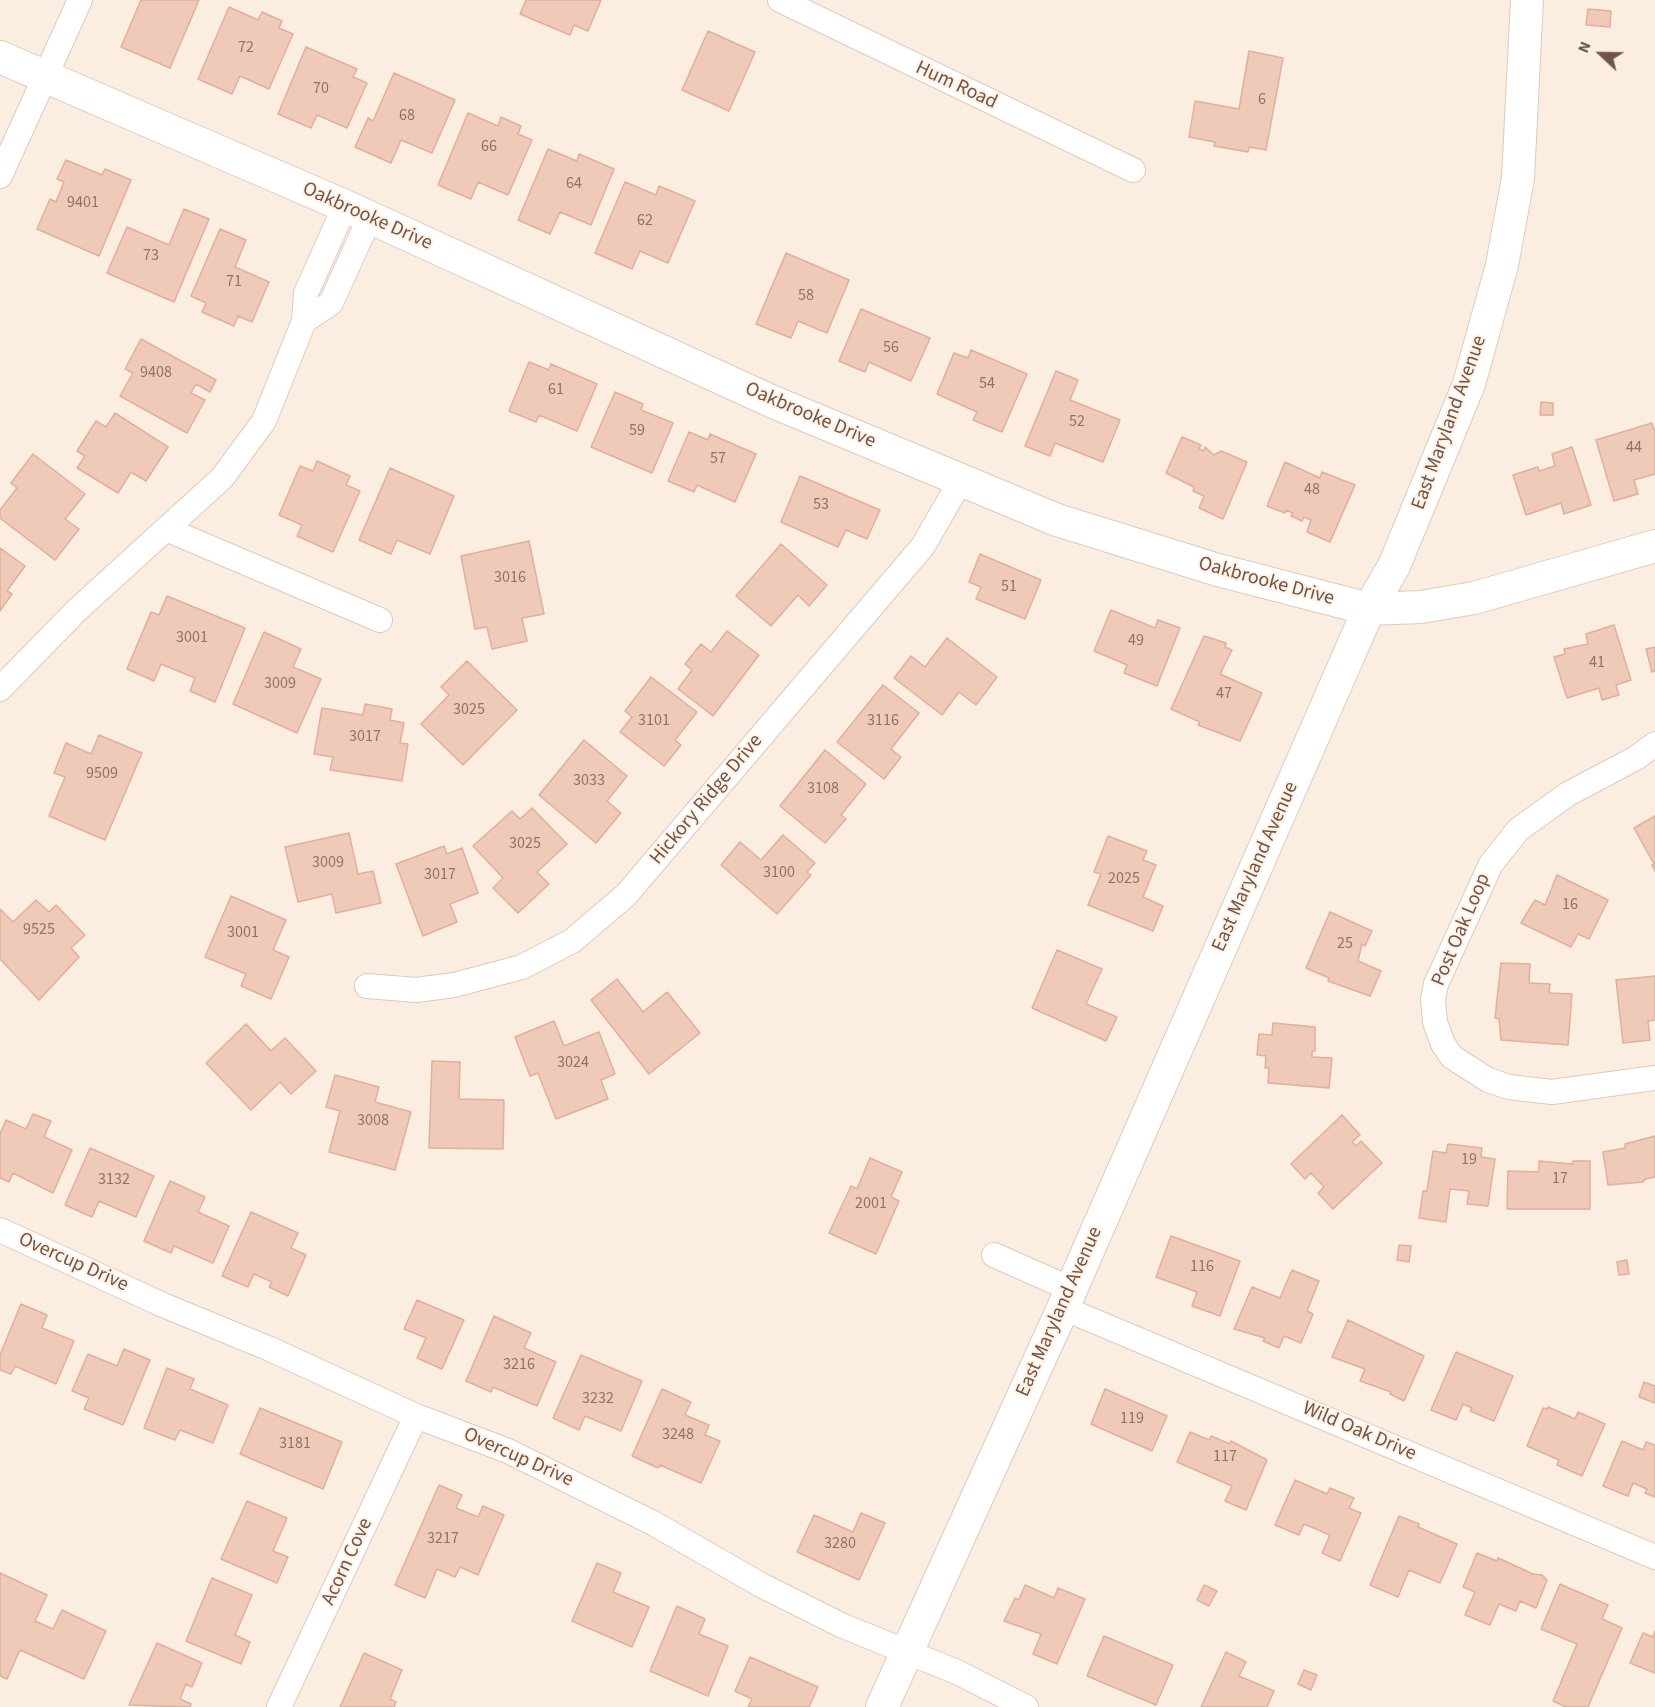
<!DOCTYPE html>
<html>
<head>
<meta charset="utf-8">
<style>
  body { margin:0 }
  #map { position:relative; width:1655px; height:1707px; overflow:hidden; background:#fbeee0; font-family:"Source Sans 3",sans-serif }
  canvas { display:block }
  .north { position:absolute; left:1571px; top:24px; width:60px; height:60px; -webkit-text-stroke:4px #fef3e6; paint-order:stroke; rotate:292deg; font-size:16px; font-weight:700; line-height:24px; text-align:center; color:#705449 }
  .north::after { content:''; display:block; margin:auto; width:21px; height:27px; background:#705449; clip-path:polygon(50% 0,100% 100%,50% 72%,0 100%) }
</style>
</head>
<body>
<div id="map">
<canvas width="1655" height="1707"></canvas>
<div class="north">N</div>
</div>
<script>
const ctx = document.querySelector('canvas').getContext('2d');
ctx.lineJoin = 'round';
function fill(path, color) { ctx.fillStyle = color; ctx.fill(path, 'evenodd'); }
const shape = rows => new Path2D(rows.map(r => 'M' + r).join(''));
function trace(path, color, width, dash) { ctx.strokeStyle = color; ctx.lineWidth = width; ctx.lineCap = dash ? 'butt' : 'round'; ctx.setLineDash(dash || []); ctx.stroke(path); }
function write(font, color, halo, rows, align = 'center') {
  ctx.font = font + ' "Source Sans 3",sans-serif'; ctx.lineWidth = 4.5; ctx.setLineDash([]); ctx.textBaseline = 'middle'; ctx.strokeStyle = halo; ctx.fillStyle = color; for (const [text, x, y, turn = 0] of rows) {
    ctx.save(); ctx.translate(x, y); ctx.rotate((+turn || 0) * Math.PI / 180); ctx.textAlign = isNaN(turn) ? turn : align; if (halo) ctx.strokeText(text, 0, 0); ctx.fillText(text, 0, 0); ctx.restore();
  }
}
const building = shape([
  [141,0,199,0,170,68,121,47,141,0],
  [526,0,601,0,588,31,574,25,570,35,520,14,526,0],
  [229,7,258,20,262,12,282,21,279,28,293,34,269,89,240,76,232,94,198,79,229,7],
  [1588,9,1611,11,1610,27,1586,25,1588,9],
  [708,31,755,52,729,111,682,90,708,31],
  [306,47,357,69,353,77,367,83,347,128,317,115,311,128,278,114,306,47],
  [1249,51,1283,58,1266,150,1249,147,1248,152,1214,146,1215,142,1189,137,1195,101,1239,109,1249,51],
  [394,73,455,100,432,153,401,140,391,163,355,147,368,118,373,121,394,73],
  [468,113,498,126,501,117,521,126,518,134,532,140,508,195,478,182,471,199,438,185,468,113],
  [548,149,577,161,579,154,614,169,591,225,560,212,550,234,518,220,548,149],
  [66,160,102,175,105,169,131,180,99,256,37,229,50,199,56,202,64,182,57,179,66,160],
  [625,182,656,195,659,186,695,201,668,263,640,251,632,269,595,253,625,182],
  [184,209,209,219,174,302,107,273,127,227,169,245,184,209],
  [220,229,246,240,235,267,269,282,252,322,238,316,234,326,202,312,206,303,191,296,220,229],
  [786,253,849,280,827,333,798,321,791,338,756,324,786,253],
  [861,309,930,338,911,381,869,362,865,372,839,361,861,309],
  [141,339,216,380,210,392,196,384,191,393,205,400,187,433,120,396,133,373,125,369,141,339],
  [971,350,1027,374,1002,432,973,420,977,412,937,394,954,353,968,358,971,350],
  [529,362,549,370,551,364,597,384,577,431,539,415,536,422,509,411,529,362],
  [1056,371,1078,380,1070,400,1120,420,1103,462,1055,443,1050,456,1025,446,1056,371],
  [615,392,643,404,641,410,673,423,652,473,591,447,615,392],
  [1541,402,1553,403,1553,415,1540,415,1541,402],
  [115,413,168,447,146,481,131,472,118,493,77,468,85,456,77,451,96,421,106,427,115,413],
  [1652,423,1655,432,1655,474,1634,480,1638,494,1614,501,1596,440,1652,423],
  [689,432,708,440,710,434,756,454,735,502,697,485,694,492,668,481,689,432],
  [1182,437,1201,445,1199,449,1204,451,1205,447,1214,455,1221,451,1247,462,1223,519,1199,508,1204,496,1193,491,1194,487,1166,473,1182,437],
  [1572,447,1591,505,1564,514,1561,503,1526,515,1513,475,1538,467,1539,471,1555,466,1552,454,1572,447],
  [33,454,85,494,65,519,79,529,55,560,0,518,0,510,17,488,11,483,33,454],
  [317,461,350,476,346,485,360,491,333,552,297,536,302,525,279,515,300,466,313,471,317,461],
  [1285,462,1320,478,1322,472,1355,485,1330,542,1307,532,1311,520,1304,517,1302,521,1291,516,1293,513,1286,510,1285,513,1267,506,1285,462],
  [390,468,454,496,430,554,397,540,391,554,359,540,390,468],
  [800,476,880,510,867,539,846,530,838,547,781,522,800,476],
  [529,541,544,614,522,618,527,641,492,649,487,627,475,629,461,556,529,541],
  [781,544,827,585,809,606,798,595,771,626,736,596,781,544],
  [0,548,25,566,7,591,12,594,0,611,0,548],
  [980,554,1041,580,1025,619,976,599,981,587,969,582,980,554],
  [167,596,245,628,215,702,190,691,195,678,161,664,154,681,127,669,151,612,159,615,167,596],
  [1111,610,1155,628,1158,620,1180,628,1157,686,1124,673,1127,665,1094,651,1111,610],
  [1614,625,1631,680,1616,685,1619,695,1602,700,1599,688,1567,698,1554,657,1565,654,1564,649,1588,644,1586,634,1614,625],
  [727,631,759,655,713,716,678,689,692,670,685,664,701,644,711,652,727,631],
  [264,632,301,649,293,667,321,679,297,733,233,704,264,632],
  [1204,636,1226,643,1225,647,1232,650,1220,674,1262,693,1240,741,1198,725,1200,722,1171,709,1204,636],
  [947,638,997,677,976,705,959,692,942,715,894,678,911,656,925,667,947,638],
  [1655,647,1655,671,1652,672,1646,649,1655,647],
  [467,661,517,710,463,765,421,724,449,695,441,687,467,661],
  [651,677,697,712,675,740,681,745,664,766,620,732,632,717,625,711,651,677],
  [883,685,919,713,891,749,901,757,884,779,837,742,883,685],
  [365,704,392,709,390,720,404,723,400,743,408,744,402,781,330,770,333,757,314,754,322,708,363,715,365,704],
  [99,735,142,753,105,840,49,816,65,777,54,773,66,743,91,754,99,735],
  [584,740,627,776,607,801,621,813,596,843,539,795,584,740],
  [825,750,866,784,841,815,846,819,825,843,780,806,825,750],
  [532,808,567,844,537,872,549,884,518,913,493,888,503,878,473,846,512,811,520,819,532,808],
  [1655,816,1655,871,1652,865,1654,864,1634,828,1655,816],
  [349,833,358,874,373,871,381,903,336,913,332,894,298,902,285,847,349,833],
  [783,835,815,863,807,872,811,875,777,914,721,865,740,842,761,860,783,835],
  [1108,836,1147,851,1143,860,1156,865,1143,897,1163,906,1153,931,1088,905,1101,874,1094,872,1108,836],
  [444,846,447,854,462,848,478,893,450,904,457,922,423,936,396,864,444,846],
  [1557,875,1608,900,1589,939,1578,934,1571,947,1521,923,1535,900,1545,905,1557,875],
  [231,896,286,920,273,950,289,957,271,999,241,986,246,974,205,957,231,896],
  [36,900,49,912,56,905,85,935,71,948,79,957,39,1000,0,959,0,909,13,922,36,900],
  [1330,912,1372,931,1365,946,1362,944,1358,961,1381,971,1370,996,1328,981,1329,978,1306,968,1330,912],
  [1057,950,1102,969,1086,1004,1117,1017,1106,1041,1032,1008,1057,950],
  [1501,963,1530,964,1529,983,1550,984,1549,993,1572,994,1568,1045,1501,1040,1499,1019,1495,1018,1501,963],
  [1655,976,1655,1020,1648,1021,1650,1040,1623,1043,1616,980,1655,976],
  [617,979,643,1012,667,992,700,1033,649,1074,591,1000,617,979],
  [554,1021,564,1046,599,1032,615,1074,601,1080,608,1099,556,1119,538,1073,530,1076,515,1037,554,1021],
  [1273,1023,1315,1027,1315,1051,1312,1051,1312,1057,1332,1058,1329,1088,1268,1083,1269,1068,1265,1068,1266,1056,1257,1055,1259,1034,1272,1035,1273,1023],
  [246,1024,271,1051,285,1038,316,1071,291,1094,280,1082,251,1110,206,1063,246,1024],
  [432,1061,460,1062,459,1099,504,1100,503,1149,429,1148,432,1061],
  [335,1075,379,1087,375,1102,411,1112,395,1170,329,1152,340,1111,326,1107,335,1075],
  [33,1114,51,1121,44,1137,72,1150,53,1193,13,1173,9,1182,0,1178,0,1134,6,1120,26,1129,33,1114],
  [1342,1115,1360,1135,1352,1142,1356,1146,1361,1141,1382,1163,1333,1209,1318,1193,1324,1187,1311,1173,1305,1179,1291,1164,1342,1115],
  [1655,1136,1655,1177,1645,1179,1643,1182,1608,1185,1603,1152,1625,1148,1625,1144,1655,1136],
  [1448,1144,1482,1148,1481,1157,1495,1159,1488,1206,1467,1204,1469,1191,1450,1189,1446,1222,1419,1218,1423,1191,1427,1191,1433,1151,1446,1153,1448,1144],
  [90,1148,154,1176,136,1217,99,1201,92,1217,65,1205,90,1148],
  [870,1158,902,1172,891,1197,899,1201,876,1254,829,1233,851,1186,857,1189,870,1158],
  [1539,1161,1573,1164,1573,1161,1590,1161,1590,1209,1507,1209,1508,1171,1539,1172,1539,1161],
  [170,1181,205,1197,198,1212,229,1226,213,1263,174,1246,171,1253,144,1241,170,1181],
  [251,1212,298,1233,291,1248,306,1255,288,1296,269,1287,272,1282,254,1274,248,1287,222,1276,251,1212],
  [1171,1236,1240,1261,1220,1316,1192,1306,1197,1292,1156,1277,1171,1236],
  [1399,1245,1411,1246,1409,1262,1397,1260,1399,1245],
  [1627,1260,1629,1274,1619,1275,1617,1262,1627,1260],
  [1292,1270,1319,1281,1307,1311,1313,1314,1301,1343,1284,1336,1279,1348,1263,1341,1265,1338,1234,1329,1252,1287,1280,1298,1292,1270],
  [417,1300,464,1320,442,1369,417,1358,426,1338,404,1329,417,1300],
  [21,1304,47,1315,42,1328,74,1341,56,1384,15,1366,11,1374,0,1370,0,1355,21,1304],
  [494,1316,531,1333,524,1348,556,1362,537,1406,493,1387,491,1392,466,1381,494,1316],
  [1348,1320,1424,1356,1404,1401,1390,1394,1391,1392,1360,1381,1365,1369,1332,1357,1348,1320],
  [124,1349,150,1360,123,1425,84,1409,89,1398,72,1391,88,1354,117,1366,124,1349],
  [1456,1352,1513,1376,1494,1421,1470,1411,1472,1408,1463,1404,1456,1420,1431,1410,1456,1352],
  [581,1355,642,1381,621,1431,585,1416,579,1430,553,1418,581,1355],
  [167,1368,194,1379,190,1389,228,1405,213,1443,180,1430,175,1440,144,1428,167,1368],
  [1644,1382,1655,1386,1655,1403,1639,1397,1644,1382],
  [662,1389,691,1402,685,1415,709,1425,705,1435,720,1441,701,1483,660,1465,658,1468,632,1456,662,1389],
  [1105,1389,1167,1416,1152,1451,1091,1424,1105,1389],
  [1548,1407,1575,1419,1578,1412,1605,1424,1582,1476,1557,1465,1559,1460,1527,1446,1543,1408,1547,1409,1548,1407],
  [260,1408,342,1442,323,1489,240,1454,260,1408],
  [1190,1432,1209,1440,1211,1436,1230,1444,1231,1441,1267,1460,1246,1510,1225,1501,1232,1486,1177,1462,1190,1432],
  [1622,1441,1643,1450,1646,1442,1655,1445,1655,1497,1645,1493,1647,1489,1633,1483,1628,1496,1603,1486,1622,1441],
  [1295,1480,1327,1494,1330,1488,1354,1498,1349,1508,1361,1513,1340,1561,1322,1553,1330,1535,1304,1524,1299,1535,1275,1525,1295,1480],
  [439,1485,462,1495,456,1508,478,1517,483,1506,504,1515,478,1575,460,1567,455,1577,437,1569,425,1598,395,1585,439,1485],
  [247,1501,287,1518,273,1551,288,1557,277,1583,221,1559,247,1501],
  [861,1513,885,1523,859,1580,797,1552,814,1515,853,1532,861,1513],
  [1399,1516,1419,1524,1418,1527,1457,1544,1440,1583,1409,1570,1398,1597,1370,1585,1399,1516],
  [1477,1553,1497,1561,1498,1558,1533,1574,1542,1575,1547,1580,1536,1608,1520,1601,1516,1611,1499,1604,1490,1625,1465,1615,1475,1592,1463,1587,1477,1553],
  [597,1563,621,1573,613,1592,649,1607,632,1647,572,1621,597,1563],
  [0,1573,47,1595,35,1621,53,1629,62,1610,106,1631,84,1679,20,1650,7,1679,0,1676,0,1573],
  [212,1578,252,1595,235,1635,250,1642,241,1664,186,1641,212,1578],
  [1560,1584,1608,1605,1602,1619,1622,1628,1588,1707,1566,1707,1553,1701,1577,1644,1541,1629,1560,1584],
  [1025,1585,1054,1598,1058,1588,1085,1599,1057,1664,1033,1654,1041,1634,1004,1621,1015,1598,1019,1600,1025,1585],
  [1204,1585,1217,1591,1209,1606,1197,1600,1204,1585],
  [677,1606,705,1619,699,1634,728,1646,708,1696,650,1671,677,1606],
  [1655,1631,1655,1673,1630,1663,1643,1633,1653,1637,1655,1631],
  [1104,1636,1173,1665,1156,1705,1087,1676,1104,1636],
  [157,1643,202,1663,192,1687,186,1684,180,1699,191,1704,190,1707,129,1705,157,1643],
  [1226,1652,1246,1662,1239,1676,1274,1691,1267,1707,1201,1707,1226,1652],
  [364,1653,402,1670,390,1699,396,1702,394,1707,340,1707,364,1653],
  [750,1657,818,1687,809,1707,748,1707,752,1699,735,1691,750,1657],
  [1304,1670,1317,1675,1311,1690,1298,1684,1304,1670]
]);
fill(building, '#efcab9');
trace(building, '#e1af9a', 1.5);
const minor = shape([
  [780,0,1133,170],
  [0,176,80,0],
  [304,321,331,303,370,217],
  [166,529,380,620],
  [0,689,76,611,222,478,264,421,304,321,306,293,345,206],
  [1655,744,1636,758,1568,794,1518,830,1491,864,1436,984,1433,1000,1435,1022,1443,1044,1452,1057,1488,1080,1509,1087,1552,1092,1655,1078],
  [367,986,416,990,454,985,522,967,572,941,626,895,923,546,961,480],
  [0,1230,163,1305,270,1349,416,1416,508,1451,653,1523,761,1585,843,1626,957,1672,1026,1707],
  [994,1255,1071,1289],
  [1063,1308,1655,1557],
  [279,1707,416,1416]
]);
const tertiary = shape([
  [0,57,345,206,771,401,1057,520,1218,570,1369,609,1421,607,1474,598,1655,546],
  [882,1707,1063,1308,1369,609,1394,566,1469,384,1502,265,1518,178,1527,0]
]);
trace(minor, '#decabd', 26);
trace(tertiary, '#decabd', 34);
trace(minor, '#fff', 24);
trace(tertiary, '#fff', 32);
write('16px', '#907265', null, [
  ["72",246,48],
  ["70",321,89],
  ["6",1262,100],
  ["68",407,116],
  ["66",489,147],
  ["64",574,184],
  ["9401",83,203],
  ["62",645,221],
  ["73",151,256],
  ["71",234,282],
  ["58",806,296],
  ["56",891,348],
  ["9408",156,373],
  ["54",987,384],
  ["61",556,390],
  ["52",1077,422],
  ["59",637,431],
  ["44",1634,448],
  ["57",718,459],
  ["48",1312,490],
  ["53",821,505],
  ["3016",510,578],
  ["51",1009,587],
  ["3001",192,638],
  ["49",1136,641],
  ["41",1597,663],
  ["3009",280,684],
  ["47",1224,694],
  ["3025",469,710],
  ["3101",654,721],
  ["3116",883,721],
  ["3017",365,737],
  ["9509",102,774],
  ["3033",589,781],
  ["3108",823,789],
  ["3025",525,844],
  ["3009",328,863],
  ["3100",779,873],
  ["3017",440,875],
  ["2025",1124,879],
  ["16",1570,905],
  ["9525",39,930],
  ["3001",243,933],
  ["25",1345,944],
  ["3024",573,1063],
  ["3008",373,1121],
  ["19",1469,1160],
  ["17",1560,1179],
  ["3132",114,1180],
  ["2001",871,1204],
  ["116",1202,1267],
  ["3216",519,1365],
  ["3232",598,1399],
  ["119",1132,1419],
  ["3248",678,1435],
  ["3181",295,1444],
  ["117",1225,1457],
  ["3217",443,1539],
  ["3280",840,1544]
]);
write('20px', '#705449', '#fef3e6', [
  ["Hum Road",956,86,25],
  ["Oakbrooke Drive",367,217,24],
  ["Oakbrooke Drive",810,416,23],
  ["East Maryland Avenue",1450,423,-70],
  ["Oakbrooke Drive",1266,582,15],
  ["Hickory Ridge Drive",707,800,-50],
  ["East Maryland Avenue",1256,867,-66],
  ["Post Oak Loop",1462,930,-67],
  ["Overcup Drive",73,1263,24],
  ["East Maryland Avenue",1060,1312,-66],
  ["Wild Oak Drive",1359,1432,23],
  ["Overcup Drive",518,1458,24],
  ["Acorn Cove",348,1562,-65]
]);
</script>
</body>
</html>
